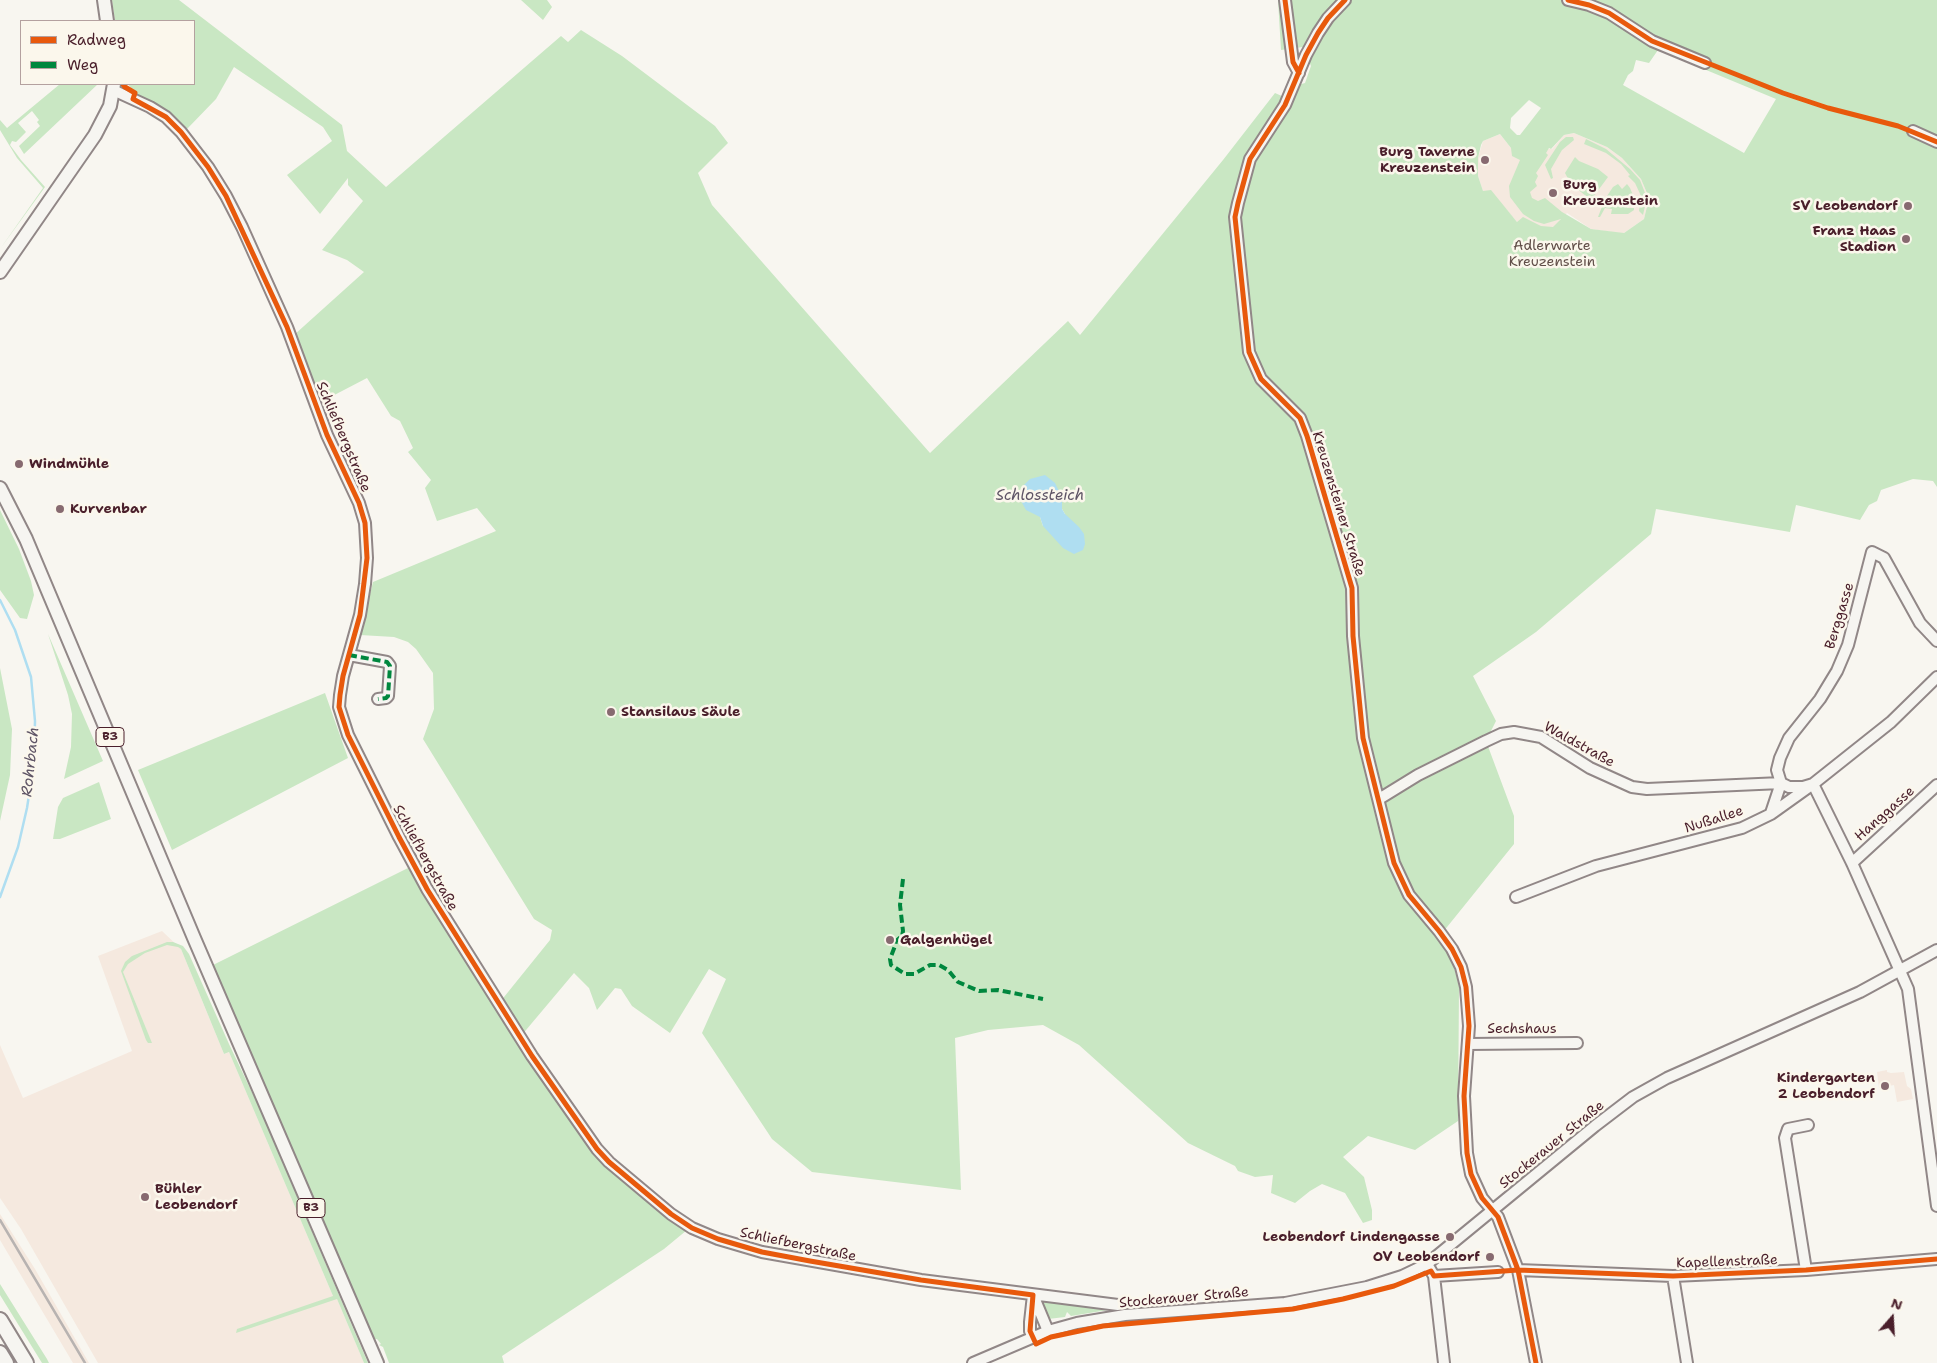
<!DOCTYPE html>
<html>
<head>
<meta charset="utf-8">
<style>
  body { margin:0 }
  #map { position:relative; width:1937px; height:1363px; overflow:hidden; background:#f8f6f0; font-family:"Shantell Sans",sans-serif }
  canvas { display:block }
  .legend { position:absolute; left:20px; top:20px; width:175px; height:65px; box-sizing:border-box; background:#fbf7ec; border:1px solid #b4a19f; margin:0; padding:6px 9px; list-style:none; font-size:15px; color:#4a1f2b }
  .legend li { display:flex; align-items:center; gap:10px; height:25px }
  .legend b { width:25px; border:1px solid #b4a19f }
  .north { position:absolute; left:1867px; top:1293px; width:50px; height:50px; -webkit-text-stroke:4px #fbf7ec; paint-order:stroke; rotate:19deg; font-size:14px; font-weight:700; line-height:20px; text-align:center; color:#4a1f2b }
  .north::after { content:''; display:block; margin:auto; width:18px; height:22px; background:#4a1f2b; clip-path:polygon(50% 0,100% 100%,50% 72%,0 100%) }
</style>
</head>
<body>
<div id="map">
<canvas width="1937" height="1363"></canvas>
<ul class="legend">
<li><b style="height:6px;background:#e8590c"></b>Radweg</li>
<li><b style="height:6px;background:#00873e"></b>Weg</li>
</ul>
<div class="north">N</div>
</div>
<script>
const ctx = document.querySelector('canvas').getContext('2d');
ctx.lineJoin = 'round';
function fill(path, color) { ctx.fillStyle = color; ctx.fill(path, 'evenodd'); }
const shape = rows => new Path2D(rows.map(r => 'M' + r).join(''));
function trace(path, color, width, dash) { ctx.strokeStyle = color; ctx.lineWidth = width; ctx.lineCap = dash ? 'butt' : 'round'; ctx.setLineDash(dash || []); ctx.stroke(path); }
function write(font, color, halo, rows, align = 'center') {
  ctx.font = font + ' "Shantell Sans",sans-serif'; ctx.lineWidth = 5; ctx.setLineDash([]); ctx.textBaseline = 'middle'; ctx.strokeStyle = halo; ctx.fillStyle = color; for (const [text, x, y, turn = 0] of rows) {
    ctx.save(); ctx.translate(x, y); ctx.rotate((+turn || 0) * Math.PI / 180); ctx.textAlign = isNaN(turn) ? turn : align; if (halo) ctx.strokeText(text, 0, 0); ctx.fillText(text, 0, 0); ctx.restore();
  }
}
fill(shape([
  [1574,133,1607,147,1622,158,1641,179,1649,198,1644,219,1624,233,1618,233,1591,229,1567,213,1553,228,1625,279,1517,222,1505,208,1483,191,1478,176,1478,158,1483,141,1500,134,1511,148,1552,149,1564,135],
  [162,931,181,949,224,1054,229,1052,333,1296,337,1299,364,1363,98,1363,21,1229,0,1198,0,1045,23,1098,132,1051,98,956],
  [1887,1070,1887,1072,1891,1073,1904,1072,1907,1086,1911,1089,1913,1099,1897,1102,1894,1085,1879,1088,1877,1072],
  [0,1214,35,1269,89,1363,73,1363,0,1240]
]), '#f5e9df');
fill(shape([
  [112,0,179,0,342,125,347,151,386,187,561,36,568,42,581,30,622,56,715,126,728,143,698,173,712,205,930,453,1068,321,1080,335,1223,160,1275,93,1291,100,1298,85,1305,83,1311,66,1309,61,1320,38,1312,34,1303,47,1281,50,1278,0,1937,0,1937,487,1933,481,1913,479,1881,490,1877,501,1869,505,1860,520,1796,505,1790,532,1656,509,1651,534,1536,632,1473,676,1496,721,1486,741,1514,816,1514,844,1439,937,1451,955,1459,987,1458,1121,1415,1150,1368,1136,1343,1157,1364,1177,1372,1210,1372,1220,1363,1223,1345,1193,1322,1184,1310,1191,1295,1203,1271,1193,1273,1175,1255,1177,1238,1171,1235,1166,1188,1143,1079,1045,1043,1025,988,1030,955,1038,961,1190,812,1172,772,1139,702,1033,726,979,709,969,670,1033,632,1006,621,989,615,988,597,1010,589,988,574,973,521,1036,500,1002,550,940,552,930,534,919,423,739,434,709,433,673,416,649,408,642,394,637,360,635,373,582,496,531,477,508,437,521,425,488,431,480,408,452,413,448,400,421,391,416,367,378,319,403,294,335,364,272,347,260,322,250,363,201,348,185,348,178,320,214,287,175,332,141,323,127,234,67,216,99,187,129,139,98,128,84,194,84,194,21,115,21],
  [1658,50,1776,99,1744,153,1623,85,1628,75,1633,71,1636,60,1649,63],
  [1529,100,1541,108,1520,135,1517,135,1510,128,1511,118],
  [1574,133,1607,147,1622,158,1641,179,1649,198,1644,219,1624,233,1591,229,1562,212,1545,198,1538,201,1532,198,1530,192,1537,186,1535,182,1538,176,1536,173,1548,155,1546,153,1549,148,1551,149,1564,135],
  [1500,134,1511,148,1512,156,1520,160,1509,186,1510,197,1523,214,1534,221,1544,224,1561,219,1553,227,1541,226,1523,217,1517,222,1491,190,1483,191,1478,176,1478,158,1481,145,1483,141],
  [1062,497,1062,509,1065,514,1043,526,1040,517],
  [521,0,547,0,552,7,543,20],
  [60,84,98,84,24,154,19,146,40,126,37,122,39,120,32,111,18,123,26,132,16,142,12,141,10,145,21,160,45,187,0,249,43,188,17,158,0,130,0,120,7,128],
  [1566,137,1573,137,1574,140,1562,150,1551,169,1553,178,1551,179,1545,165,1560,142],
  [1586,139,1606,149,1630,169,1640,180,1647,198,1643,215,1639,211,1641,196,1635,183,1628,176,1630,175,1621,164,1606,153,1584,144],
  [1575,157,1579,161,1598,169,1608,177,1591,200,1571,184,1565,173],
  [1618,184,1622,189,1627,184,1630,188,1635,200,1628,199,1627,208,1634,208,1634,210,1628,214,1611,214,1612,209,1605,208,1600,217,1598,217,1605,199,1613,187],
  [0,510,19,549,31,581,34,595,27,619,20,618,0,590],
  [48,634,103,761,64,779,71,747,72,714,68,695],
  [0,668,12,729,10,775,0,821],
  [325,693,348,758,172,850,138,770],
  [99,782,111,819,60,839,53,839,58,807,63,798],
  [408,868,528,1061,597,1156,624,1183,662,1214,687,1230,664,1249,502,1356,504,1363,389,1363,383,1347,379,1345,381,1344,377,1339,375,1339,367,1327,213,965],
  [167,942,173,942,183,946,189,954,229,1044,258,1105,368,1363,364,1363,337,1299,236,1333,237,1329,333,1296,229,1052,224,1054,181,949,178,947,167,945,145,953,128,964,123,972,152,1043,148,1043,146,1040,121,971,125,962,132,956],
  [0,1284,47,1359,49,1363,42,1363,0,1295],
  [1044,1300,1114,1309,1071,1316,1067,1312,1065,1317,1048,1319,1040,1301]
]), '#c9e7c3');
fill(shape([
  [1045,475,1055,483,1062,497,1062,509,1065,514,1079,527,1084,534,1085,544,1083,550,1074,554,1063,548,1043,526,1040,517,1026,510,1021,501,1022,487,1030,479]
]), '#afdef1');
trace(shape([
  [0,600,15,630,31,677,35,721,34,763,27,808,18,847,0,897]
]), '#afdef1', 2.5);
const minor = shape([
  [1285,0,1293,62,1299,73],
  [1345,0,1328,18,1318,33,1306,55,1285,105,1250,159,1238,203,1235,217,1249,352,1261,379,1300,418,1307,436,1352,588,1353,636,1363,738,1394,863,1409,895,1439,931,1452,949,1461,967,1466,987,1469,1026,1464,1096,1467,1153,1471,1174,1482,1198,1498,1217,1518,1270,1536,1363],
  [1568,0,1589,5,1609,13,1652,41,1705,63],
  [113,90,150,107,166,117,181,132,208,167,226,196,242,227,287,327,327,435,359,503,365,523,367,558,365,584,360,615,343,676,340,695,339,707,348,735,399,837,427,889,532,1056,597,1149,609,1162,671,1214,692,1228,718,1239,762,1252,921,1280,1118,1305],
  [1913,131,1937,142],
  [349,655,387,662,390,666,388,696,386,698,378,699],
  [1379,799,1418,775,1486,741,1501,734,1514,732,1541,737,1590,768,1632,787,1647,789,1781,783,1789,787,1803,787,1813,784,1852,863,1908,989,1937,1206],
  [1771,813,1781,783,1777,770,1780,758,1789,738,1820,699,1837,671,1848,645,1872,552,1884,558,1920,623,1937,641],
  [1852,863,1937,785],
  [1516,897,1596,866,1742,828,1771,814,1813,784,1891,722,1937,677],
  [1468,1044,1577,1043],
  [1427,1264,1434,1276,1444,1363],
  [1518,1270,1673,1276,1806,1270,1937,1259],
  [1806,1270,1785,1138,1788,1129,1808,1125],
  [1434,1276,1498,1272],
  [1673,1276,1687,1363],
  [1033,1295,1030,1322,1030,1331,1033,1338],
  [1033,1295,1048,1331],
  [973,1363,1048,1331,1077,1323,1125,1315,1285,1303,1367,1287,1402,1276,1427,1264,1595,1126,1633,1097,1667,1078,1860,992,1937,950]
]);
const major = shape([
  [104,0,107,21],
  [0,272,95,135,110,106,114,84],
  [0,488,26,539,194,938,377,1363]
]);
const highway = shape([
  [0,1320,26,1363],
  [0,1353,6,1363]
]);
trace(minor, '#918787', 14);
trace(major, '#918787', 16);
trace(highway, '#918787', 18);
trace(minor, '#f6f5f1', 10);
trace(major, '#f6f5f1', 12);
trace(highway, '#f6f5f1', 14);
trace(shape([
  [0,1220,85,1363]
]), '#b8b3b1', 2.5);
trace(shape([
  [349,655,387,662,390,666,388,696,386,698,378,699],
  [903,879,900,905,903,931,902,936,896,941,895,946,890,959,891,965,905,974,914,974,930,965,939,965,948,970,958,982,979,991,998,990,1043,999]
]), '#00873e', 4, [8, 4]);
trace(shape([
  [1285,0,1293,62,1299,73],
  [1345,0,1328,18,1318,33,1306,55,1285,105,1250,159,1238,203,1235,217,1249,352,1261,379,1300,418,1307,436,1352,588,1353,636,1363,738,1394,863,1409,895,1439,931,1452,949,1461,967,1466,987,1469,1026,1464,1096,1467,1153,1471,1174,1482,1198,1498,1217,1518,1270,1536,1363],
  [1568,0,1589,5,1609,13,1652,41,1783,93,1828,108,1898,126,1937,142],
  [123,84,125,87,135,93,133,99,166,117,181,132,208,167,226,196,287,327,327,435,359,503,365,523,367,558,360,615,343,676,340,695,339,707,348,735,399,837,427,889,532,1056,597,1149,609,1162,671,1214,692,1228,718,1239,762,1252,810,1261,921,1280,1033,1295],
  [1033,1295,1030,1331,1036,1344,1051,1337,1103,1326,1293,1309,1343,1299,1394,1286,1431,1271,1434,1276,1518,1270,1673,1276,1806,1270,1937,1259]
]), '#e8590c', 5);
for (const [x, y, r, color] of [
  [1485,160,5,"#876a70"],
  [1553,193,5,"#876a70"],
  [1908,206,5,"#876a70"],
  [1906,239,5,"#876a70"],
  [19,464,5,"#876a70"],
  [60,509,5,"#876a70"],
  [611,712,5,"#876a70"],
  [890,940,5,"#876a70"],
  [1885,1086,5,"#876a70"],
  [145,1197,5,"#876a70"],
  [1450,1237,5,"#876a70"],
  [1490,1257,5,"#876a70"]
]) { const dot = new Path2D(); dot.arc(x, y, r, 0, 2 * Math.PI); ctx.fillStyle = color; ctx.fill(dot); trace(dot, '#fbf7ec', 2); }
for (const [x, y, w] of [
  [110,737,28],
  [311,1208,28]
]) { const box = new Path2D(); box.roundRect(x - w / 2, y - 9.5, w, 19, 4); ctx.fillStyle = '#fbf7ec'; ctx.fill(box); trace(box, '#4a1f2b', 1); }
write('bold 12px', '#4a1f2b', null, [
  ["B3",110,737],
  ["B3",311,1208]
]);
write('bold 14px', '#4a1f2b', '#fbf7ec', [
  ["Burg Taverne",1475,152],
  ["Kreuzenstein",1475,168],
  ["Burg",1563,185,"left"],
  ["Kreuzenstein",1563,201,"left"],
  ["SV Leobendorf",1898,206],
  ["Franz Haas",1896,231],
  ["Stadion",1896,247],
  ["Windmühle",29,464,"left"],
  ["Kurvenbar",70,509,"left"],
  ["Stansilaus Säule",621,712,"left"],
  ["Galgenhügel",900,940,"left"],
  ["Kindergarten",1875,1078],
  ["2 Leobendorf",1875,1094],
  ["Bühler",155,1189,"left"],
  ["Leobendorf",155,1205,"left"],
  ["Leobendorf Lindengasse",1440,1237],
  ["OV Leobendorf",1480,1257]
], 'right');
write('14px', '#604e48', '#fbf7ec', [
  ["Adlerwarte",1552,246],
  ["Kreuzenstein",1552,262]
]);
write('14px', '#4a1f2b', '#fbf7ec', [
  ["Schliefbergstraße",343,437,67],
  ["Kreuzensteiner Straße",1338,504,73],
  ["Berggasse",1840,616,-73],
  ["Waldstraße",1579,745,29],
  ["Hanggasse",1885,814,-42],
  ["Nußallee",1714,820,-18],
  ["Schliefbergstraße",425,858,61],
  ["Sechshaus",1522,1029],
  ["Stockerauer Straße",1552,1145,-39],
  ["Schliefbergstraße",798,1245,12],
  ["Kapellenstraße",1727,1262,-2],
  ["Stockerauer Straße",1184,1298,-5]
]);
write('italic 15px', '#5f5566', '#fbf7ec', [
  ["Schlossteich",1040,496],
  ["Rohrbach",31,762,-84]
]);
</script>
</body>
</html>
